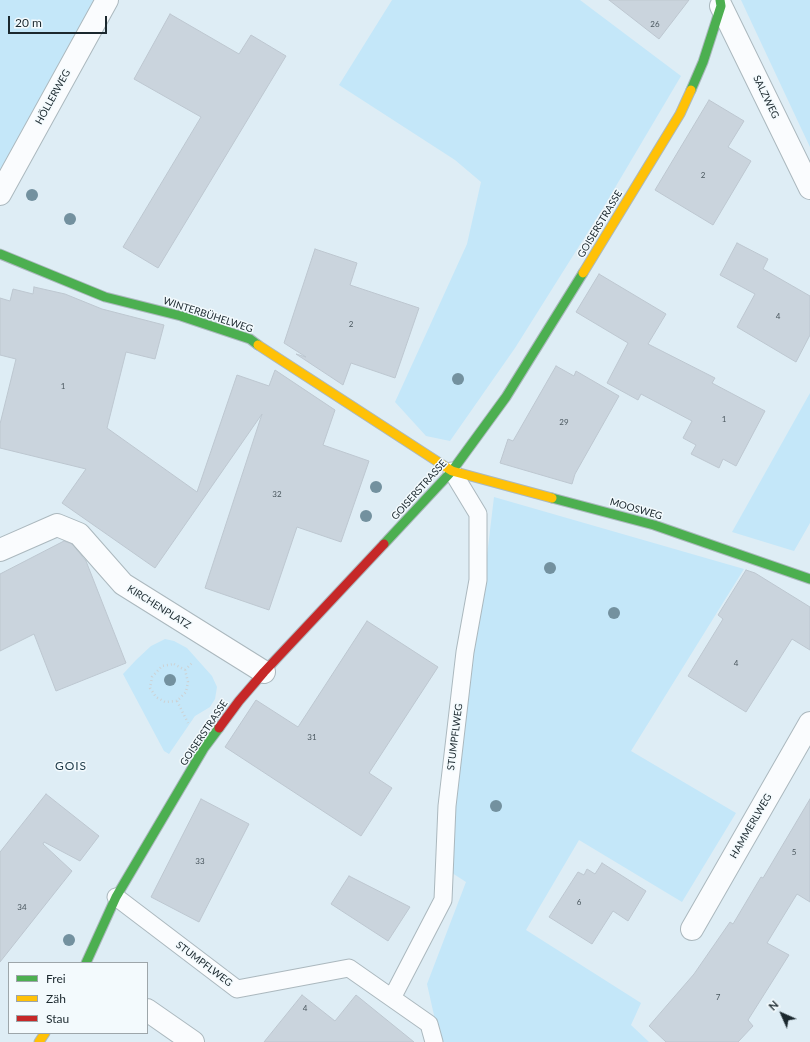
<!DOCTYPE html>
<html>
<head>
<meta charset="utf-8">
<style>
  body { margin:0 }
  #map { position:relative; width:810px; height:1042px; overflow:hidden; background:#deedf5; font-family:Lato,sans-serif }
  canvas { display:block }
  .legend { position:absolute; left:8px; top:962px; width:140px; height:72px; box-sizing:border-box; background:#f3fafd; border:1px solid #9da6aa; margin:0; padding:5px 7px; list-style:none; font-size:12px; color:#1b282e }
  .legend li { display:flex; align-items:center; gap:8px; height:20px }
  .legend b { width:20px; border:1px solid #9da6aa }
  .north { position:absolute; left:762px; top:994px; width:40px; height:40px; -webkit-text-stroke:3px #f3fafd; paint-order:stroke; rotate:315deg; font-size:11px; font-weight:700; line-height:16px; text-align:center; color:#1b282e }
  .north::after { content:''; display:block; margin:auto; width:14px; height:18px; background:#1b282e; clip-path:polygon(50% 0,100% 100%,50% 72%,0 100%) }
  .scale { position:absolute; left:8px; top:16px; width:99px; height:18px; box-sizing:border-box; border:2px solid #1b282e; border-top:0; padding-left:5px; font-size:12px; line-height:14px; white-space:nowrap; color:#1b282e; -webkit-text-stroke:3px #f3fafd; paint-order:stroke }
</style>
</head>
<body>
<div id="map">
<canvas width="810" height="1042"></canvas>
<ul class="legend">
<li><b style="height:5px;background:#4caf50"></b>Frei</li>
<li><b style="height:5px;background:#ffc107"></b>Zäh</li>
<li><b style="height:5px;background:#c62828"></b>Stau</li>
</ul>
<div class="north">N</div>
<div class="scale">20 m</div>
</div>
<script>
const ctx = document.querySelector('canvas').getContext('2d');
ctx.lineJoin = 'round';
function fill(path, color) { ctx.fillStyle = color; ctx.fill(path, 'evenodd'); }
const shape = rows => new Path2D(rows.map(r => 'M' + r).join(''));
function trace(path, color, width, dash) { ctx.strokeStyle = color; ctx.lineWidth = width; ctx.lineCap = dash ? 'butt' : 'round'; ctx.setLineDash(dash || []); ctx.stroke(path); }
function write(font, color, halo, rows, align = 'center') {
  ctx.font = font + ' Lato,sans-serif'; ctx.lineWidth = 3; ctx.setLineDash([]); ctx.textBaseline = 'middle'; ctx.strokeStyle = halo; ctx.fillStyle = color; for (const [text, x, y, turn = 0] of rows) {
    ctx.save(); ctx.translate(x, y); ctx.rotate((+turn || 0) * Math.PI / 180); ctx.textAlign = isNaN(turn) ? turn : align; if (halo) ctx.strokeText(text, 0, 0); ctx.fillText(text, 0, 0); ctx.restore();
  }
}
fill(shape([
  [0,0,97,0,0,177],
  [392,0,580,0,681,76,603,208,515,348,450,441,426,436,395,402,467,244,481,182,455,160,339,85],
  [741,0,810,0,810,147,801,128],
  [810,393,810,523,794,551,732,532],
  [494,497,744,569,631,751,736,813,682,902,579,840,526,930,641,1003,631,1025,649,1042,440,1042,427,984,466,882,449,871,456,781,486,564],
  [165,639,174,641,187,648,212,676,217,687,215,699,210,707,195,716,169,754,164,751,123,674,136,660,151,646]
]), '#c4e7f9');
const building = shape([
  [609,0,689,0,659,39,609,0],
  [170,14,239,54,251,35,286,56,158,268,123,247,201,117,134,79,170,14],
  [709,100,744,121,728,147,751,161,713,225,655,190,709,100],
  [737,243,768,259,763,269,810,296,810,335,796,362,737,327,755,294,720,275,737,243],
  [315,249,357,263,350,285,419,308,395,378,351,363,343,385,296,354,306,357,284,343,315,249],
  [599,274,666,314,648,344,715,378,712,383,765,411,736,466,723,459,719,468,691,454,696,445,683,438,692,421,641,394,638,400,607,383,628,343,576,312,599,274],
  [34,287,65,294,102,309,164,325,155,359,126,352,107,428,197,492,237,375,269,386,275,370,335,410,323,445,369,461,341,542,297,527,269,610,205,588,262,414,155,568,62,503,86,469,0,448,0,424,16,359,0,355,0,298,10,301,13,289,33,294,34,287],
  [556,366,574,376,576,371,619,396,575,474,572,484,500,463,508,439,513,441,556,366],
  [64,541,72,544,86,561,126,663,56,691,34,634,0,651,0,574,64,541],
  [746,570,755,573,810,607,810,650,792,639,746,712,688,676,723,619,718,615,746,570],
  [367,621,438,667,369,773,392,788,361,836,225,747,256,700,298,727,367,621],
  [46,794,99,836,80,861,44,842,43,844,72,871,0,962,0,852,46,794],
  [201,799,249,824,199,922,151,897,201,799],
  [810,799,810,902,797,894,767,943,789,955,748,1020,753,1026,738,1042,666,1042,649,1026,694,974,730,922,733,924,761,877,763,878,810,799],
  [602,863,646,891,628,921,613,911,592,944,549,917,578,872,584,875,587,869,595,874,602,863],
  [349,876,410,907,388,941,331,904,349,876],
  [302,995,335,1021,356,995,414,1042,264,1042,302,995]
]);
fill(building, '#cad4dd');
trace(building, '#bdc7d0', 1);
const lane = shape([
  [116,897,237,989,349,968,429,1024,434,1042],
  [392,998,443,900,447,806,465,652,478,580,478,514,452,471]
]);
const street = shape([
  [721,6,810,188],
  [0,194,107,0],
  [0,550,57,525,79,534,123,584,264,672],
  [692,929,810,723],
  [147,1010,193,1042]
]);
const fast = shape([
  [691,90,703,62,721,6,720,0],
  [0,254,105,297,181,316,250,339,258,345],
  [552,498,654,525,810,579],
  [384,544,452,471,506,397,583,273],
  [86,963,116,897,204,748,219,728]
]);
const slow = shape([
  [583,273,680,114,691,90],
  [258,345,452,471,552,498],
  [39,1042,45,1033]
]);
const jam = shape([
  [219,728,239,701,264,672,384,544]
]);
trace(lane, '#abb8be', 19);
trace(street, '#abb8be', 24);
trace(fast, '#abb8be', 11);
trace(slow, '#abb8be', 11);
trace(jam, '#abb8be', 11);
trace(shape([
  [174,664,185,670,188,682,186,692,177,701,165,702,156,697,150,688,152,677,162,666,174,664],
  [185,670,193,662],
  [177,701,188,723]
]), '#cdd2d4', 2.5, [1, 3]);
trace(lane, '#fafcfe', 17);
trace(street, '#fafcfe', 22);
trace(fast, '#4caf50', 9);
trace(slow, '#ffc107', 9);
trace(jam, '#c62828', 9);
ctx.fillStyle = '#73919f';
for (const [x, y] of [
  [32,195],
  [70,219],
  [458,379],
  [376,487],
  [366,516],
  [550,568],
  [614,613],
  [170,680],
  [496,806],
  [69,940]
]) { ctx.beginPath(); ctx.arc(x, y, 6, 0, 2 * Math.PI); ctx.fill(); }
write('8px', '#4a575e', null, [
  ["26",655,24],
  ["2",703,175],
  ["4",778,316],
  ["2",351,324],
  ["1",63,386],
  ["1",724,419],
  ["29",564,422],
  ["32",277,494],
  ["4",736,663],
  ["31",312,737],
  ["5",794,852],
  ["33",200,861],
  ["6",579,902],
  ["34",22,907],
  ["7",718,997],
  ["4",305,1008]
]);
write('10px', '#1b282e', '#f3fafd', [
  ["HÖLLERWEG",53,97,-61],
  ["SALZWEG",766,97,64],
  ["GOISERSTRASSE",600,224,-59],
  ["WINTERBÜHELWEG",208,315,18],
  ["GOISERSTRASSE",419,490,-48],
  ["MOOSWEG",636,509,16],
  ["KIRCHENPLATZ",159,607,32],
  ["GOISERSTRASSE",204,733,-56],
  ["STUMPFLWEG",455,737,-83],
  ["HAMMERLWEG",751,826,-60],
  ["STUMPFLWEG",204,964,37]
]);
ctx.letterSpacing = '1px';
write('12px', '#1c3947', '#f3fafd', [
  ["GOIS",71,766]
]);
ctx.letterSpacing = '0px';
</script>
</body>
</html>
